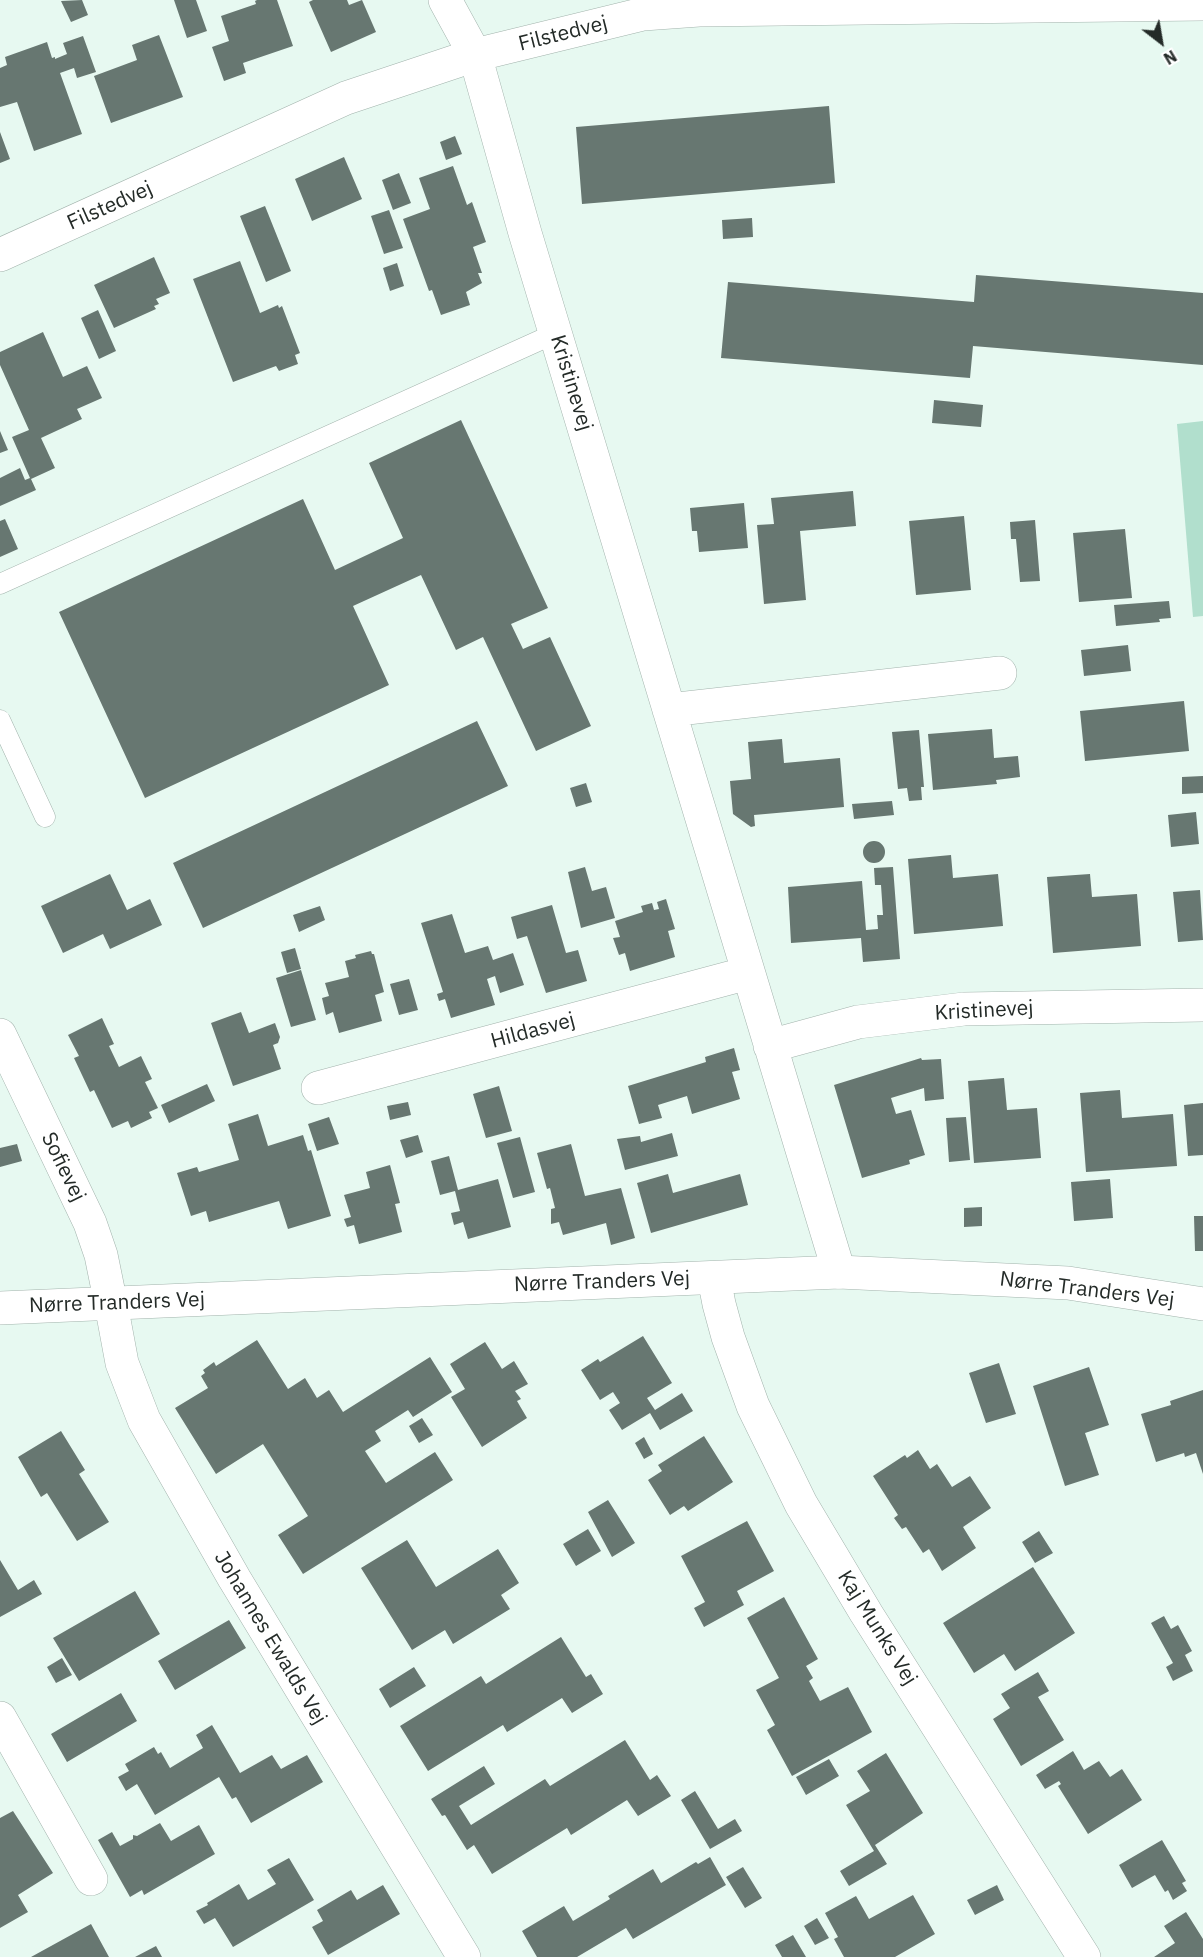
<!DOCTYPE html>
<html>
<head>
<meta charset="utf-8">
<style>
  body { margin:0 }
  #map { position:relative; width:1203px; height:1957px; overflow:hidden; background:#e7f9f1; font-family:"IBM Plex Sans",sans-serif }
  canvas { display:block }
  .north { position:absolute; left:1131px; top:12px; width:60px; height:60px; -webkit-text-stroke:4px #fff; paint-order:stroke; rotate:149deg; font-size:16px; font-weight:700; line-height:24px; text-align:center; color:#242b28 }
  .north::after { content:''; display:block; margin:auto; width:21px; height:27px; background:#242b28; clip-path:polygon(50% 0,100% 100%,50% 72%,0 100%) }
</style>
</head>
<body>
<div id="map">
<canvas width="1203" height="1957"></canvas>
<div class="north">N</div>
</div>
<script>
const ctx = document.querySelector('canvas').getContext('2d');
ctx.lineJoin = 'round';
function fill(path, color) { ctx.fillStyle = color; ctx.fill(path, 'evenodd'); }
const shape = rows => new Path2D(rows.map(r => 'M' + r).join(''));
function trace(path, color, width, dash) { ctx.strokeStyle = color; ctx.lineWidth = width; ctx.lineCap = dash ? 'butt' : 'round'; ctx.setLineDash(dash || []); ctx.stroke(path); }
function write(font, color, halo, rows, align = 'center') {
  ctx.font = font + ' "IBM Plex Sans",sans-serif'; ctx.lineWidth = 4.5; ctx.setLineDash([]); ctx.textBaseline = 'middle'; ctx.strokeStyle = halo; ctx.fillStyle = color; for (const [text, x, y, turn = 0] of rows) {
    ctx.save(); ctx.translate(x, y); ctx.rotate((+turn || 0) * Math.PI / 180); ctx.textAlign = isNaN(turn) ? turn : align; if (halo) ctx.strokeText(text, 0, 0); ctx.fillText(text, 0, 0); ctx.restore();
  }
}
fill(shape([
  [1203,421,1203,616,1193,617,1177,424]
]), '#b1dfcd');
fill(shape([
  [82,0,88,15,71,22,61,1],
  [174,0,196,0,207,31,187,38],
  [257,0,277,0,293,46,243,63,246,73,224,81,212,47,229,41,221,16,256,4,255,1],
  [313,0,347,0,349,5,362,0,376,32,331,52,309,2],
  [159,35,183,97,111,123,94,76,137,60,132,45],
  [83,36,96,72,77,78,74,68,60,73,82,134,34,151,17,102,0,107,0,68,7,65,5,57,47,42,52,58,55,57,55,59,67,54,63,43],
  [829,106,835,183,582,204,576,127],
  [0,132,10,159,0,163],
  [455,136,462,154,446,160,440,142],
  [344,157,362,199,312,221,295,179],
  [453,166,467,205,472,202,486,242,473,247,482,273,478,273,482,283,466,292,470,305,441,315,432,290,429,291,403,219,430,209,419,178],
  [399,173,411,203,393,210,382,180],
  [265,206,291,271,266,282,240,216],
  [389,210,403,248,384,254,371,216],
  [752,218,753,237,723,239,722,220],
  [154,257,170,293,156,299,159,304,154,306,156,309,114,328,94,285],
  [240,261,260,313,278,305,279,308,282,306,300,353,295,355,298,364,279,371,276,366,233,382,193,279],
  [397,263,404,286,390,291,383,268],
  [976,275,1203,293,1203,365,973,346,970,378,721,358,728,282,974,302],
  [98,310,116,351,99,359,81,318],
  [43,332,63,377,87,366,102,398,77,409,82,419,41,438,55,468,31,479,36,490,0,506,0,478,20,468,25,480,30,478,12,437,29,430,0,365,0,352],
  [934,400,983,405,981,427,932,423],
  [461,420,548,608,511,624,523,649,550,637,591,726,536,751,483,637,456,650,421,575,353,606,389,685,145,798,59,612,303,499,335,570,403,538,369,463],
  [0,431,8,450,0,453],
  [853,491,856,526,800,531,806,600,764,604,757,525,774,524,771,498],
  [744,503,748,548,699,552,697,531,692,531,690,508],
  [964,516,971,590,916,595,909,521],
  [5,519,18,549,0,557,0,521],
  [1035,520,1040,581,1020,582,1016,539,1011,539,1010,522],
  [1125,529,1132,598,1079,602,1073,533],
  [1169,601,1171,618,1159,619,1160,622,1116,626,1114,605],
  [1128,645,1131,671,1084,676,1081,650],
  [1184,701,1189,751,1085,761,1080,711],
  [477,721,508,786,203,928,173,863],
  [992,729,994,758,1018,756,1020,777,996,780,997,784,933,790,928,734],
  [919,730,924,787,921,787,922,800,909,801,907,788,898,789,892,732],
  [782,739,784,763,840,758,844,807,754,815,755,826,751,827,733,814,730,781,751,779,748,742],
  [1203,776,1203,793,1182,794,1182,777],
  [586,783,592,802,576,807,570,788],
  [892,801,894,815,854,819,852,804],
  [1196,812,1199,844,1171,847,1168,815],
  '863 852a11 11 0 1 1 22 0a11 11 0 1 1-22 0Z',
  [951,855,953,878,998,874,1003,926,914,934,908,859],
  [585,867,592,891,606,887,615,918,581,928,568,872],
  [893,867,900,959,863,962,861,938,791,943,788,887,862,881,866,930,878,929,877,915,883,915,881,885,875,885,874,868],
  [110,874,127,910,150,899,162,925,110,949,103,934,63,953,41,906],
  [1090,874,1092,897,1137,894,1141,946,1053,953,1047,877],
  [1200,890,1203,940,1178,942,1173,892],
  [666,899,675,929,668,931,675,957,630,971,625,953,619,955,613,938,620,937,615,921,643,912,641,906,652,903,654,910,659,909,657,902],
  [552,905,566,953,578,950,587,981,546,993,527,936,517,939,511,917],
  [320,906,325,920,299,932,293,915],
  [452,914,465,953,488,946,493,960,513,953,524,985,500,993,495,976,487,979,495,1005,451,1018,445,999,439,1001,437,994,443,992,421,923],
  [295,948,301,969,287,973,281,952],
  [371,951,372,954,374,954,384,992,375,995,382,1021,339,1033,333,1012,326,1015,322,998,329,996,325,983,349,977,345,961,356,958,355,955],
  [301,970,316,1020,291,1027,276,978],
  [409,979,418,1010,399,1015,390,984],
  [241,1012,249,1033,275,1023,280,1037,278,1043,273,1045,281,1069,233,1086,211,1023],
  [102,1018,114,1044,109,1046,119,1067,141,1056,152,1079,145,1082,158,1108,149,1112,152,1118,131,1128,128,1121,112,1128,94,1090,90,1092,74,1058,79,1056,68,1035],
  [734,1048,740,1070,732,1072,740,1099,692,1114,687,1096,658,1105,662,1118,639,1124,628,1086,706,1062,705,1057],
  [921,1058,922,1060,941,1059,944,1099,925,1101,924,1088,891,1098,896,1114,911,1110,925,1155,909,1160,910,1164,862,1178,834,1085],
  [1004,1078,1007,1110,1037,1108,1041,1158,974,1163,968,1081],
  [207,1084,215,1101,169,1123,161,1105],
  [499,1086,512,1131,486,1138,473,1094],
  [1120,1090,1122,1118,1173,1114,1177,1166,1086,1172,1080,1093],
  [408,1102,411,1115,390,1120,387,1106],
  [1203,1103,1203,1155,1188,1156,1184,1105],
  [258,1114,268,1146,303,1135,308,1151,311,1150,331,1216,288,1229,279,1201,209,1222,206,1211,191,1216,177,1173,197,1167,199,1172,239,1160,228,1124],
  [329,1117,339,1144,317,1151,308,1124],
  [966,1117,970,1160,949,1162,946,1118],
  [672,1133,678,1156,625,1170,617,1139,640,1136,641,1142],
  [418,1135,423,1152,406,1158,400,1140],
  [520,1137,535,1192,513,1198,497,1143],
  [17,1144,22,1161,0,1167,0,1148],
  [571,1144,585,1196,621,1188,635,1238,611,1245,606,1223,563,1235,559,1222,551,1224,551,1209,555,1208,550,1188,547,1189,537,1153],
  [449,1156,458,1190,498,1179,511,1227,468,1239,463,1222,454,1225,451,1213,460,1211,455,1191,440,1195,431,1161],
  [390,1165,400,1203,395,1204,402,1232,359,1244,354,1225,347,1227,344,1219,351,1217,344,1195,370,1188,366,1172],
  [668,1174,673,1193,740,1174,748,1205,651,1233,637,1183],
  [1110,1179,1113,1218,1074,1221,1071,1182],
  [982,1207,982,1226,964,1227,964,1208],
  [1194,1216,1203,1216,1203,1251,1195,1251],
  [643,1336,672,1383,647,1398,655,1410,682,1393,693,1411,660,1430,650,1413,622,1430,609,1410,620,1403,613,1392,600,1400,581,1370,598,1359,600,1362],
  [257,1340,288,1389,305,1378,317,1398,329,1390,343,1412,430,1357,452,1392,413,1417,408,1410,375,1431,381,1441,365,1451,386,1483,435,1452,453,1480,303,1574,278,1535,308,1516,263,1444,216,1474,175,1408,208,1388,201,1376,205,1373,203,1370,214,1362,216,1366],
  [485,1342,502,1369,514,1361,528,1384,515,1391,521,1399,517,1401,527,1418,482,1447,451,1397,465,1389,450,1364],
  [999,1363,1016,1414,986,1423,969,1373],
  [1089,1367,1109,1425,1085,1433,1099,1475,1065,1486,1033,1386],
  [1203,1390,1203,1474,1196,1453,1185,1457,1184,1453,1156,1462,1141,1414,1171,1405,1170,1401],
  [422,1418,433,1435,419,1443,409,1426],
  [61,1431,85,1470,79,1474,109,1522,77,1541,47,1493,41,1497,18,1457],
  [704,1436,733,1482,688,1511,684,1506,670,1515,648,1480,662,1471,658,1465],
  [644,1437,653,1454,644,1459,635,1443],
  [918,1450,930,1469,937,1464,952,1487,970,1476,991,1508,963,1527,976,1548,942,1571,929,1549,923,1553,906,1527,902,1529,894,1518,898,1515,873,1476,905,1455,907,1458],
  [608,1500,635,1543,612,1557,588,1512],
  [747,1521,774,1571,737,1591,744,1605,704,1627,694,1608,705,1602,681,1556],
  [588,1529,601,1551,576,1566,563,1544],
  [1039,1531,1053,1553,1035,1563,1022,1542],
  [407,1540,436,1587,498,1549,519,1583,501,1595,510,1609,453,1644,445,1630,412,1650,361,1568],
  [0,1560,18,1590,34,1580,42,1594,0,1617],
  [1033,1567,1075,1633,1015,1671,1004,1654,974,1673,943,1623],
  [135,1591,160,1634,79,1681,53,1638],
  [784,1597,818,1659,806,1666,813,1678,809,1681,820,1701,848,1687,872,1732,792,1776,767,1730,775,1725,756,1690,779,1678,747,1618],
  [1164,1616,1171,1629,1178,1625,1192,1651,1185,1655,1193,1671,1173,1681,1166,1667,1173,1663,1151,1623],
  [229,1620,246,1648,175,1690,158,1661],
  [561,1637,586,1677,591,1674,603,1694,572,1713,562,1698,507,1732,503,1725,428,1771,400,1726,481,1676,486,1684],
  [62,1658,72,1675,56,1683,47,1667],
  [414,1667,426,1686,390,1708,379,1689],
  [1038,1672,1049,1691,1038,1697,1064,1740,1021,1766,993,1719,1010,1708,1001,1694],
  [121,1693,137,1721,67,1762,51,1734],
  [212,1725,240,1773,272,1755,281,1769,307,1755,323,1782,251,1823,236,1797,232,1799,219,1777,155,1815,137,1784,126,1791,118,1777,129,1771,125,1764,154,1747,158,1754,161,1752,170,1768,203,1748,196,1735],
  [625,1740,650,1780,657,1775,671,1796,638,1816,627,1800,571,1835,567,1828,492,1874,474,1845,467,1850,445,1815,442,1816,431,1799,484,1766,495,1784,459,1806,471,1825,545,1779,550,1786],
  [1073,1751,1084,1770,1099,1761,1110,1777,1122,1769,1142,1800,1088,1834,1058,1786,1061,1784,1059,1781,1045,1789,1036,1775],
  [886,1753,923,1813,875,1845,887,1864,849,1886,840,1871,874,1851,846,1805,870,1791,857,1771],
  [829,1759,839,1776,806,1795,796,1777],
  [695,1791,718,1829,735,1819,742,1831,710,1849,681,1800],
  [13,1811,53,1873,18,1895,28,1912,0,1928,0,1818],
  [160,1823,171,1841,199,1825,215,1854,144,1895,142,1890,130,1897,98,1840,112,1832,120,1846,133,1839,133,1835,137,1836],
  [1162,1840,1186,1881,1182,1883,1187,1891,1173,1900,1168,1890,1165,1892,1155,1875,1132,1888,1119,1865],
  [710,1857,726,1885,633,1939,626,1928,577,1957,537,1957,522,1931,564,1906,573,1921,610,1899,608,1896,653,1869,661,1883,696,1862,698,1864],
  [289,1858,314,1900,233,1947,215,1918,204,1924,196,1911,208,1905,207,1903,239,1884,248,1900,276,1884,267,1870],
  [743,1867,762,1898,745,1908,726,1877],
  [383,1885,400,1914,328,1955,312,1927,323,1921,317,1910,351,1890,357,1900],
  [997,1885,1004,1900,975,1915,967,1900],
  [913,1895,935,1934,895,1957,844,1957,834,1939,838,1937,825,1913,856,1896,869,1919],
  [1186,1912,1203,1939,1203,1957,1154,1957,1175,1943,1164,1926],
  [817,1918,829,1938,815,1945,804,1926],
  [91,1924,109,1957,31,1957],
  [793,1935,806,1957,782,1957,775,1945],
  [156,1946,162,1957,135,1957]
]), '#677771');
const lane = shape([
  [0,584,556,333],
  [0,720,45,817]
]);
const street = shape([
  [445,0,475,55,525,233,839,1272],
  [0,255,346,98,475,55,643,14,699,10,1203,4],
  [669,710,1000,673],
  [770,1046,858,1022,964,1009,1203,1005],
  [318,1088,748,973],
  [714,1278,719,1304,728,1337,753,1406,801,1504,866,1613,1084,1957],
  [111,1304,122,1363,144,1420,234,1578,464,1957],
  [0,1718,91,1879]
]);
const secondary = shape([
  [0,1035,90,1223,101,1255,111,1304],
  [0,1308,839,1272,1068,1283,1203,1304]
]);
trace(lane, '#a2b3ac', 21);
trace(street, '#a2b3ac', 34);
trace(secondary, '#a2b3ac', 34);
trace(lane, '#fff', 20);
trace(street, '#fff', 33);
trace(secondary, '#fff', 33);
write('21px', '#242b28', '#fff', [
  ["Filstedvej",563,34,-14],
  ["Filstedvej",110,206,-24],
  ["Kristinevej",571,383,73],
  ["Kristinevej",984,1011,-3],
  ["Hildasvej",533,1031,-15],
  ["Sofievej",63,1167,64],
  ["Nørre Tranders Vej",602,1282,-2],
  ["Nørre Tranders Vej",1087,1290,7],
  ["Nørre Tranders Vej",117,1303,-2],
  ["Kaj Munks Vej",877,1628,58],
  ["Johannes Ewalds Vej",270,1638,59]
]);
</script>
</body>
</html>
